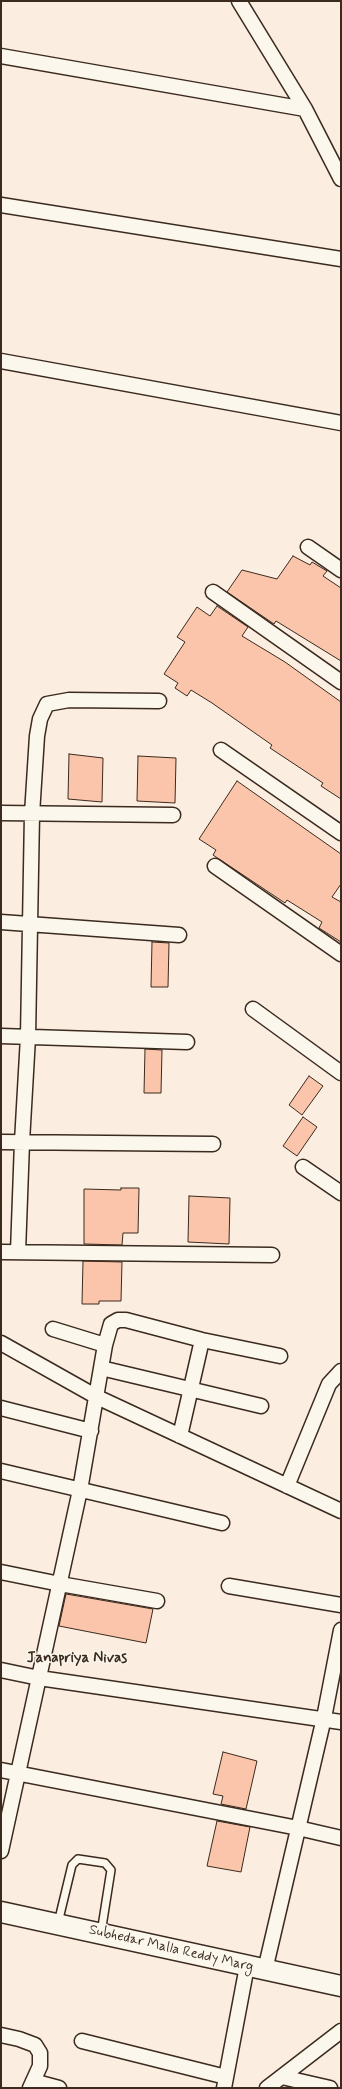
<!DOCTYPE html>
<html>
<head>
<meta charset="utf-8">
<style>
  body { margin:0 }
  #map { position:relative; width:342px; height:2089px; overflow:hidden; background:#fbeddf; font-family:Mynerve,sans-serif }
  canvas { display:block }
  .frame { position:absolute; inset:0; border:2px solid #3b2a1e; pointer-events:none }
</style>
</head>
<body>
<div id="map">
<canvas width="342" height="2089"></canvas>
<div class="frame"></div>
</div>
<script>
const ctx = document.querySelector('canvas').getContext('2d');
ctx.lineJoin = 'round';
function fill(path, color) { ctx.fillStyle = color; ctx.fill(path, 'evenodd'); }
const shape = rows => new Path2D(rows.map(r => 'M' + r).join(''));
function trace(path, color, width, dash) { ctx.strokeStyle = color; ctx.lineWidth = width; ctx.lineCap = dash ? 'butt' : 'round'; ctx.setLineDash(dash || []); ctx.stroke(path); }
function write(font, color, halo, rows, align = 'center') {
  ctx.font = font + ' Mynerve,sans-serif'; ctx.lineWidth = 3; ctx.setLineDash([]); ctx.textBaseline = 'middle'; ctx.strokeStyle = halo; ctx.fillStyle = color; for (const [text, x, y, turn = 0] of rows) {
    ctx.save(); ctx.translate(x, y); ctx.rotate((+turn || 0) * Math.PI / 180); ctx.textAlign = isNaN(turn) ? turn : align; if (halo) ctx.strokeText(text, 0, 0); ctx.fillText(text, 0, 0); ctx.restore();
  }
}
const building = shape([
  [293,556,310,565,312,562,327,571,323,576,341,588,341,661,276,621,274,624,227,592,242,570,277,579,293,556],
  [217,606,248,627,242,636,285,662,341,702,341,799,321,786,323,783,270,748,272,745,212,703,191,690,187,696,175,688,178,683,164,674,185,642,177,637,197,607,210,616,217,606],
  [69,754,103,758,102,802,68,799,69,754],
  [138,756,176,758,175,803,137,801,138,756],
  [237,781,341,854,341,884,332,897,341,902,341,942,319,928,322,922,287,900,285,903,213,855,216,850,199,839,237,781],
  [152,942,169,943,168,987,151,987,152,942],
  [145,1049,162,1050,161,1093,144,1093,145,1049],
  [309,1076,323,1086,302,1115,289,1105,309,1076],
  [303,1117,317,1127,297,1156,283,1146,303,1117],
  [121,1188,139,1188,138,1233,123,1233,122,1245,84,1244,84,1189,121,1190,121,1188],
  [189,1196,230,1198,229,1244,188,1242,189,1196],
  [83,1261,122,1262,121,1301,99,1301,99,1304,82,1304,83,1261],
  [66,1594,153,1609,146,1643,59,1626,66,1594],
  [223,1752,257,1761,246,1809,221,1804,223,1796,213,1794,223,1752],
  [217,1821,250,1827,241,1872,207,1866,217,1821]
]);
fill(building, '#fac5ab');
trace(building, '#3b2a1e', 1);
const service = shape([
  [58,1923,72,1865,78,1859,105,1863,111,1870,101,1933]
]);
const minor = shape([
  [239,1,305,109,341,179],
  [1,56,305,109],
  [1,205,341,259],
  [1,361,341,423],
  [308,547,341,570],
  [213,592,341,682],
  [221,750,341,833],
  [1,813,173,815],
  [215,866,341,954],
  [1,922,179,935],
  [253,1009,341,1073],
  [1,1036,187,1042],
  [1,1142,213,1144],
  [303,1167,341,1193],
  [1,1252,272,1255],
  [18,1252,22,1142,28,1037,32,814,37,736,40,719,47,704,69,700,159,701],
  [53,1329,105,1345],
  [1,1343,97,1397,341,1511],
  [101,1368,261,1406],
  [1,1408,91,1431],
  [180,1436,202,1340],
  [1,1471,222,1523],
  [287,1486,329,1384,341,1371],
  [1,1572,60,1584,157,1601],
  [229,1586,341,1605],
  [1,1670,39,1678,341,1722],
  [1,1770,298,1828,341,1838],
  [1,1851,80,1490,105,1345,111,1324,118,1320,126,1320,202,1340,280,1356],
  [265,1970,324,1718,341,1630],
  [1,2035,19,2039,35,2045,40,2053,40,2066,30,2088],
  [82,2041,226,2077],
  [282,2077,330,2088],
  [33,2081,59,2088],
  [224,2088,247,1966],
  [267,2088,341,2031]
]);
const secondary = shape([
  [1,1912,341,1986]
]);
trace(service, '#3b2a1e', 10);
trace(minor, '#3b2a1e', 17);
trace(secondary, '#3b2a1e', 23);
trace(service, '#fbf7ec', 7);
trace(minor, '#fbf7ec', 14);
trace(secondary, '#fbf7ec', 20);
write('14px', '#3b2a1e', '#fbf7ec', [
  ["Subhedar Malla Reddy Marg",171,1949,13]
]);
write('bold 15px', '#3b2a1e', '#fbf7ec', [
  ["Janapriya Nivas",77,1659]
]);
</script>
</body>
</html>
